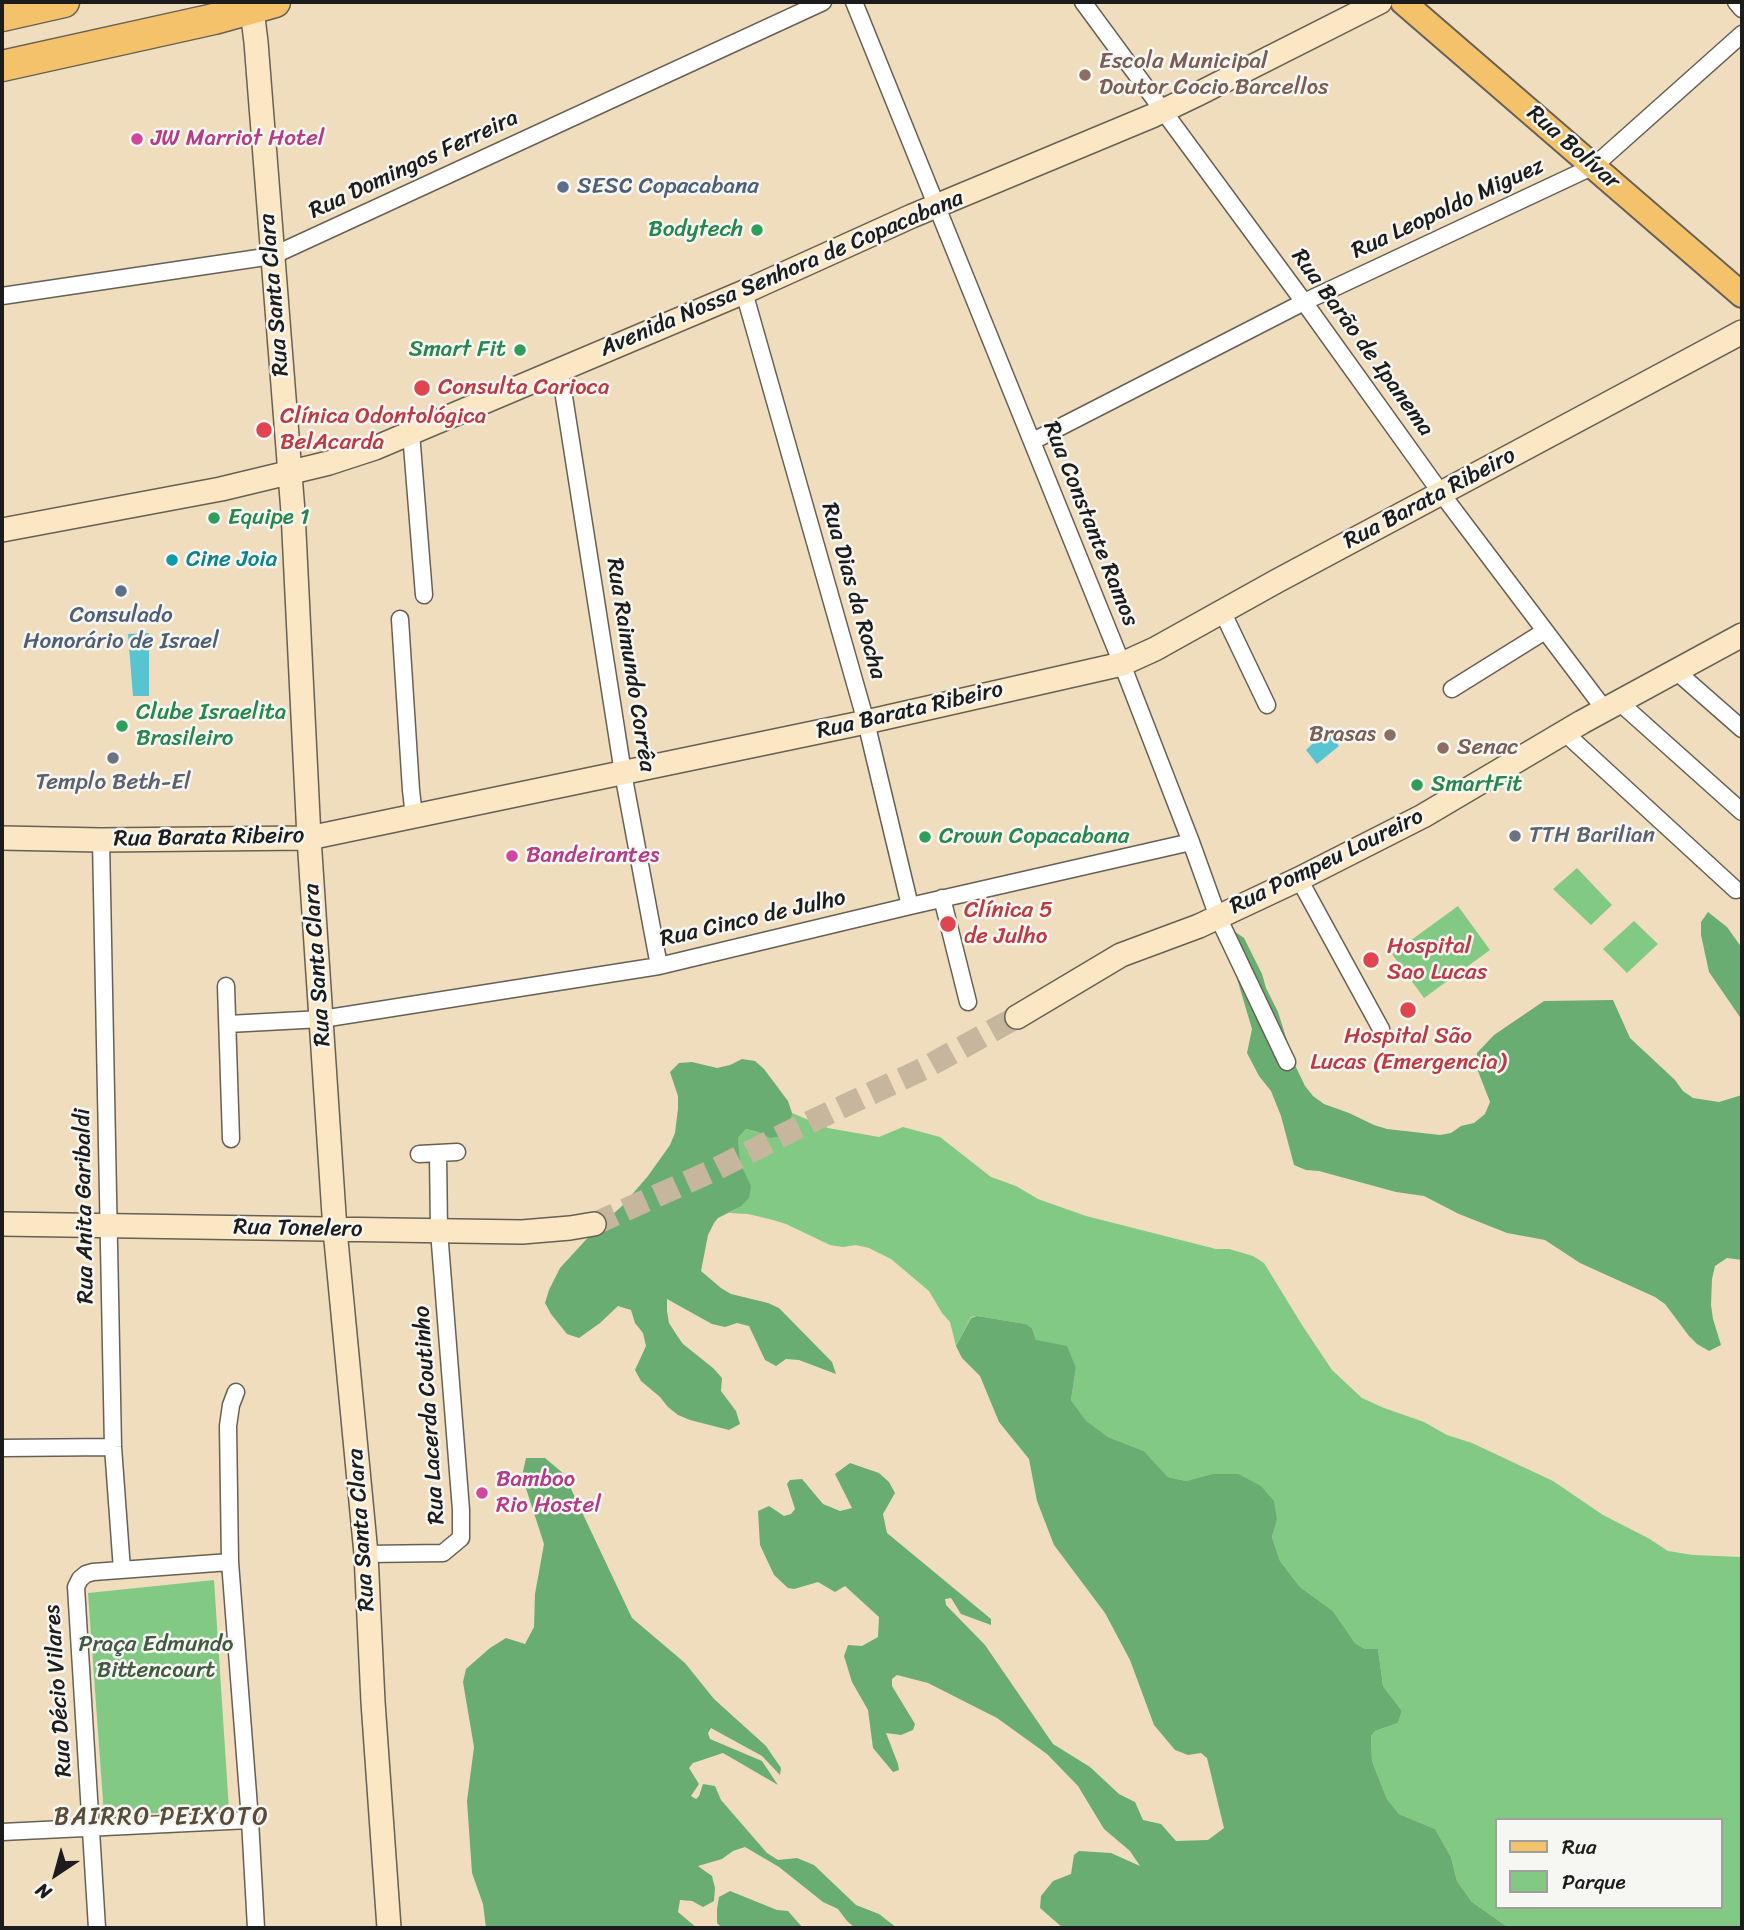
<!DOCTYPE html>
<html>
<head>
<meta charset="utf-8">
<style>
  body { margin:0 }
  #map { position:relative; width:1744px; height:1930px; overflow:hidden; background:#f0ddbe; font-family:Sriracha,sans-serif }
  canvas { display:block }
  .frame { position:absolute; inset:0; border:4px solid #1c1c1c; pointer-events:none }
  .legend { position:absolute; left:1495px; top:1818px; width:228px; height:91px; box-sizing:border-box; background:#f6f6f2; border:2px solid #9f9f9c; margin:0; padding:9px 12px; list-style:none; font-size:21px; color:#1c1c1c }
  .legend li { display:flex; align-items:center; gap:14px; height:35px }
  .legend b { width:35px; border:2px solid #9f9f9c }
  .north { position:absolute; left:21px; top:1839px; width:70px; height:70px; -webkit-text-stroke:5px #f6f6f2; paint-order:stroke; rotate:216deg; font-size:19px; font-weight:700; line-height:28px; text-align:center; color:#1c1c1c }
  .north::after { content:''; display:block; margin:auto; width:24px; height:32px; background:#1c1c1c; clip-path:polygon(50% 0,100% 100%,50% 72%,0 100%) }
</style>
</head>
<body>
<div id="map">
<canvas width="1744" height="1930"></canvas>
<div class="frame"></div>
<ul class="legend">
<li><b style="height:9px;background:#f4c26a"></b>Rua</li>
<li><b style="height:19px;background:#82c984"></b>Parque</li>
</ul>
<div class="north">N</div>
</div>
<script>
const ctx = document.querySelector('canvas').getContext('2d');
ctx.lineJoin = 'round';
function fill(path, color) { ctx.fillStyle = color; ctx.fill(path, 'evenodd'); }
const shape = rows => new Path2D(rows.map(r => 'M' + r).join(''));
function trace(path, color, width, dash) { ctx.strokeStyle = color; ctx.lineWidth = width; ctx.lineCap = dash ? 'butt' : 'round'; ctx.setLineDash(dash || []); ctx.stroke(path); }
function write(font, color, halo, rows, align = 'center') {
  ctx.font = font + ' Sriracha,sans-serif'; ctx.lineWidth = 5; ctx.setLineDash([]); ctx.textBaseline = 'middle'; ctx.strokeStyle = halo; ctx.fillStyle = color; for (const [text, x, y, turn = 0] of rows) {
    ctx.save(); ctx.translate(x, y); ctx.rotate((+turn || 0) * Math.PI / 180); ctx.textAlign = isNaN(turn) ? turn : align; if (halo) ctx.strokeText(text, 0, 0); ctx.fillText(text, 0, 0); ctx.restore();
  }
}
fill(shape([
  [1577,868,1612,905,1591,925,1553,889],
  [1458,906,1490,950,1424,998,1392,954],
  [1634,921,1658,944,1627,973,1603,949],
  [792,1113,828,1128,879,1137,903,1127,940,1137,991,1177,1016,1186,1038,1199,1086,1216,1216,1249,1229,1249,1253,1256,1264,1263,1302,1325,1332,1370,1362,1398,1384,1408,1424,1422,1447,1435,1472,1443,1553,1481,1603,1515,1648,1538,1668,1551,1693,1555,1742,1557,1742,1928,1509,1928,1472,1902,1457,1881,1451,1857,1435,1829,1399,1814,1387,1799,1372,1761,1371,1736,1375,1731,1398,1723,1402,1711,1383,1686,1378,1649,1365,1649,1355,1643,1333,1611,1300,1587,1280,1561,1272,1537,1277,1520,1212,1474,1186,1481,1168,1477,1144,1451,1108,1437,1086,1422,1071,1400,1076,1368,1036,1340,1032,1328,1026,1324,977,1316,971,1317,956,1346,950,1322,942,1313,929,1291,891,1259,869,1248,856,1245,843,1247,830,1245,786,1224,773,1220,748,1214,729,1213,740,1207,738,1138,746,1129,758,1132,769,1138,791,1125],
  [1497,1820,1721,1820,1721,1907,1497,1907],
  [214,1580,229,1810,104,1815,88,1593]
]), '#82c984');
fill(shape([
  [1708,912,1727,927,1742,948,1742,1020,1709,972,1701,935,1701,922],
  [1234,931,1244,938,1262,974,1266,988,1278,1012,1294,1063,1305,1086,1313,1096,1324,1104,1349,1113,1374,1125,1387,1129,1440,1135,1451,1133,1461,1126,1474,1123,1485,1114,1490,1102,1476,1066,1477,1053,1494,1035,1544,1001,1613,1000,1630,1038,1675,1080,1683,1091,1693,1098,1719,1102,1742,1095,1742,1260,1727,1258,1715,1266,1712,1279,1711,1305,1713,1319,1721,1345,1709,1351,1697,1344,1689,1336,1665,1304,1655,1297,1580,1263,1545,1240,1507,1233,1459,1214,1424,1196,1396,1192,1319,1171,1306,1170,1294,1165,1281,1116,1271,1091,1259,1076,1247,1053,1252,1029,1230,955],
  [742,1059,755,1061,764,1069,788,1101,792,1113,791,1125,783,1136,769,1138,758,1132,746,1129,738,1138,740,1163,751,1186,749,1198,740,1207,718,1218,714,1223,708,1235,701,1271,721,1288,731,1294,768,1303,779,1308,832,1362,836,1374,799,1360,786,1359,776,1366,765,1360,749,1326,737,1323,725,1327,712,1324,667,1299,667,1311,669,1323,676,1334,683,1344,713,1368,722,1378,721,1391,736,1411,740,1424,729,1430,690,1420,678,1415,668,1407,660,1397,641,1381,635,1370,646,1346,643,1333,635,1323,631,1310,618,1306,600,1323,579,1338,567,1334,551,1314,545,1303,549,1290,560,1268,594,1231,622,1206,648,1176,670,1145,675,1133,678,1109,678,1096,670,1072,679,1063,692,1062,717,1068,730,1065],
  [977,1316,1026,1324,1032,1328,1036,1340,1067,1346,1076,1368,1071,1400,1086,1421,1108,1437,1144,1451,1168,1477,1186,1481,1212,1474,1238,1474,1261,1486,1274,1501,1277,1520,1272,1537,1280,1561,1300,1587,1333,1611,1355,1643,1365,1649,1378,1649,1383,1686,1402,1711,1398,1723,1375,1731,1371,1736,1372,1761,1387,1799,1399,1814,1435,1829,1451,1857,1457,1881,1472,1902,1509,1928,1063,1928,1040,1908,1041,1896,1053,1881,1071,1874,1074,1855,1079,1851,1111,1853,1140,1866,1130,1851,1104,1829,1078,1786,1047,1754,997,1718,928,1683,897,1675,892,1679,892,1686,915,1724,913,1730,901,1735,886,1733,898,1764,899,1770,893,1772,873,1748,868,1710,852,1682,844,1656,848,1645,862,1646,878,1637,879,1617,845,1586,835,1592,818,1582,794,1589,788,1588,774,1575,760,1545,758,1511,769,1506,784,1516,791,1514,795,1509,787,1484,790,1480,802,1479,823,1504,840,1511,852,1508,835,1474,850,1463,879,1473,889,1482,895,1493,883,1514,887,1533,991,1619,991,1625,961,1614,951,1598,945,1599,946,1605,985,1645,1053,1744,1090,1767,1119,1794,1135,1802,1143,1820,1161,1824,1176,1841,1208,1840,1224,1828,1207,1758,1201,1753,1188,1755,1175,1750,1154,1725,1130,1660,1105,1613,1054,1545,1037,1501,1029,1459,999,1422,980,1376,962,1358,956,1346,971,1318],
  [526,1458,545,1458,564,1474,632,1618,685,1663,714,1699,766,1746,781,1768,780,1775,762,1756,711,1728,708,1733,710,1739,762,1761,778,1785,723,1753,693,1763,689,1768,699,1784,691,1796,696,1799,699,1796,703,1784,715,1786,721,1800,767,1853,778,1860,797,1858,814,1865,856,1905,879,1914,897,1928,855,1928,847,1921,838,1909,823,1902,779,1867,745,1847,733,1851,722,1859,698,1866,712,1876,715,1888,714,1901,703,1907,692,1901,680,1900,678,1912,697,1928,486,1928,483,1904,472,1873,467,1801,474,1747,463,1682,466,1669,490,1648,506,1638,525,1644,534,1627,535,1594,544,1544,522,1476],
  [730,1891,777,1910,788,1911,803,1928,722,1928,717,1923,717,1909,719,1897]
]), '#69ad72');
fill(shape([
  [149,633,149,696,133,696,128,634],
  [1327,730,1339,746,1317,764,1306,750]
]), '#58c4d2');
trace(shape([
  [594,1224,714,1170,795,1129,923,1069,1017,1017]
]), '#c6b69e', 23, [23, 11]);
const street = shape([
  [854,2,1122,664,1191,842,1218,917,1287,1062],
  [1083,2,1304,302,1441,493,1605,710],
  [1736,2,1742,9],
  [744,292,866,722,910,906],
  [2,296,272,256,823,2],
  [560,371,623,773,659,966],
  [411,433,424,595],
  [1033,441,1304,302,1594,166,1742,34],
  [1222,611,1267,705],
  [400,619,411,790,414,816],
  [1676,671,1742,729],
  [1452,689,1545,631],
  [1618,701,1742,812],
  [1565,733,1736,890],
  [101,840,113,1447,122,1570],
  [1299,879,1381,1029],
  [942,898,968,1002],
  [226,986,231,1139],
  [228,1024,322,1019,659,966,910,906,1191,842],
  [419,1154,457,1152],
  [236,1392,231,1405,228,1426,230,1562,250,1820,256,1928],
  [2,1448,113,1447],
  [366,1554,443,1553,461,1538,461,1510,439,1231,438,1153],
  [2,1832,250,1820],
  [97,1928,76,1587,80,1579,86,1574,93,1572,230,1562]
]);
const secondary = shape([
  [251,2,256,42,293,512,309,838,335,1230,366,1554,373,1702,389,1928],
  [2,530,221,489,329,463,375,448,744,292,912,216,1152,116,1198,94,1380,2],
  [2,838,101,840,309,838,866,722,1122,664,1155,649,1277,581,1742,332],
  [1017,1017,1121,955,1199,926,1299,879,1423,816,1582,722,1742,635],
  [2,1224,522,1232,570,1228,594,1224]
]);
const primary = shape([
  [1403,2,1742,295]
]);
const highway = shape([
  [2,16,64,2],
  [2,66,214,19,275,2]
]);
trace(street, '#666055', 19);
trace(secondary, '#666055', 26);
trace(primary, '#666055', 28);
trace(highway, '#666055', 33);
trace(street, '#fff', 16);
trace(secondary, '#fbe7c3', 23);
trace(primary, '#f4c26a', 24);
trace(highway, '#f4c26a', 30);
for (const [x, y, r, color] of [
  [1085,75,7,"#8d6e63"],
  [137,139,7,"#d1479c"],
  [563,187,7,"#5c6f8a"],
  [757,230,7,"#2e9e5b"],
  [520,350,7,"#2e9e5b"],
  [422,388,9,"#e0444e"],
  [264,430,9,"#e0444e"],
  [214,518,7,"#2e9e5b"],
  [172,560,7,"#0f9aa8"],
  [121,591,7,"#5c6f8a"],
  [122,726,7,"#2e9e5b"],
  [1390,735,7,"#8d6e63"],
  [1443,748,7,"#8d6e63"],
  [113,758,7,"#6b7280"],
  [1417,785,7,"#2e9e5b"],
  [1515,836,7,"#6b7280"],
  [925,837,7,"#2e9e5b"],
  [512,856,7,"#d1479c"],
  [948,924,9,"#e0444e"],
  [1371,960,9,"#e0444e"],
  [1408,1010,9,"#e0444e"],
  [482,1493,7,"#d1479c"]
]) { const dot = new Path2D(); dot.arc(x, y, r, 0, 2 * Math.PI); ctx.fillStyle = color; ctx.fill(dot); trace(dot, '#f6f6f2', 2.5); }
write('23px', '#785e54', '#f6f6f2', [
  ["Escola Municipal",1099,62],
  ["Doutor Cocio Barcellos",1099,88],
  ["Brasas",1376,735,"right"],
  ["Senac",1457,748]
], 'left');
write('23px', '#b23c85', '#f6f6f2', [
  ["JW Marriot Hotel",151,139],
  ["Bandeirantes",526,856],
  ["Bamboo",496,1480],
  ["Rio Hostel",496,1506]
], 'left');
write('23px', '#1c1c1c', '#f6f6f2', [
  ["Rua Bolívar",1573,148,41],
  ["Rua Domingos Ferreira",414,165,-25],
  ["Rua Leopoldo Miguez",1448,209,-25],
  ["Avenida Nossa Senhora de Copacabana",782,274,-23],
  ["Rua Santa Clara",275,295,-95],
  ["Rua Barão de Ipanema",1362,343,54],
  ["Rua Barata Ribeiro",1430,499,-28],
  ["Rua Constante Ramos",1090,524,68],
  ["Rua Dias da Rocha",853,591,74],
  ["Rua Raimundo Corrêa",630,665,81],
  ["Rua Barata Ribeiro",910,711,-13],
  ["Rua Barata Ribeiro",209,838,-1],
  ["Rua Pompeu Loureiro",1327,862,-26],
  ["Rua Cinco de Julho",753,919,-13],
  ["Rua Santa Clara",318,965,-94],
  ["Rua Anita Garibaldi",85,1206,-91],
  ["Rua Tonelero",298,1229,1],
  ["Rua Lacerda Coutinho",430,1415,-94],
  ["Rua Santa Clara",362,1530,-94],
  ["Rua Décio Vilares",59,1691,-94]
]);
write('23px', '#4e5e75', '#f6f6f2', [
  ["SESC Copacabana",577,187],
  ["Consulado",121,616,"center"],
  ["Honorário de Israel",121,642,"center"]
], 'left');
write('23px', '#27864d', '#f6f6f2', [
  ["Bodytech",743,230,"right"],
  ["Smart Fit",506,350,"right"],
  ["Equipe 1",228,518],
  ["Clube Israelita",136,713],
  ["Brasileiro",136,739],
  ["SmartFit",1431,785],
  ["Crown Copacabana",939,837]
], 'left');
write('23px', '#be3a42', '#f6f6f2', [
  ["Consulta Carioca",438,388],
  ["Clínica Odontológica",280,417],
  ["BelAcarda",280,443],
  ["Clínica 5",964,911],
  ["de Julho",964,937],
  ["Hospital",1387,947],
  ["Sao Lucas",1387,973],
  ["Hospital São",1408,1037,"center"],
  ["Lucas (Emergencia)",1408,1063,"center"]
], 'left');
write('23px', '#0d838f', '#f6f6f2', [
  ["Cine Joia",186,560]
], 'left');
write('23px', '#5b616d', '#f6f6f2', [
  ["Templo Beth-El",113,783],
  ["TTH Barilian",1529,836,"left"]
]);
write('23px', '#405940', '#f6f6f2', [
  ["Praça Edmundo",156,1645],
  ["Bittencourt",156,1671]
]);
ctx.letterSpacing = '2px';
write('24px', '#584b39', '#f6f6f2', [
  ["BAIRRO PEIXOTO",162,1818]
]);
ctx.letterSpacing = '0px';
</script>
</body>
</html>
